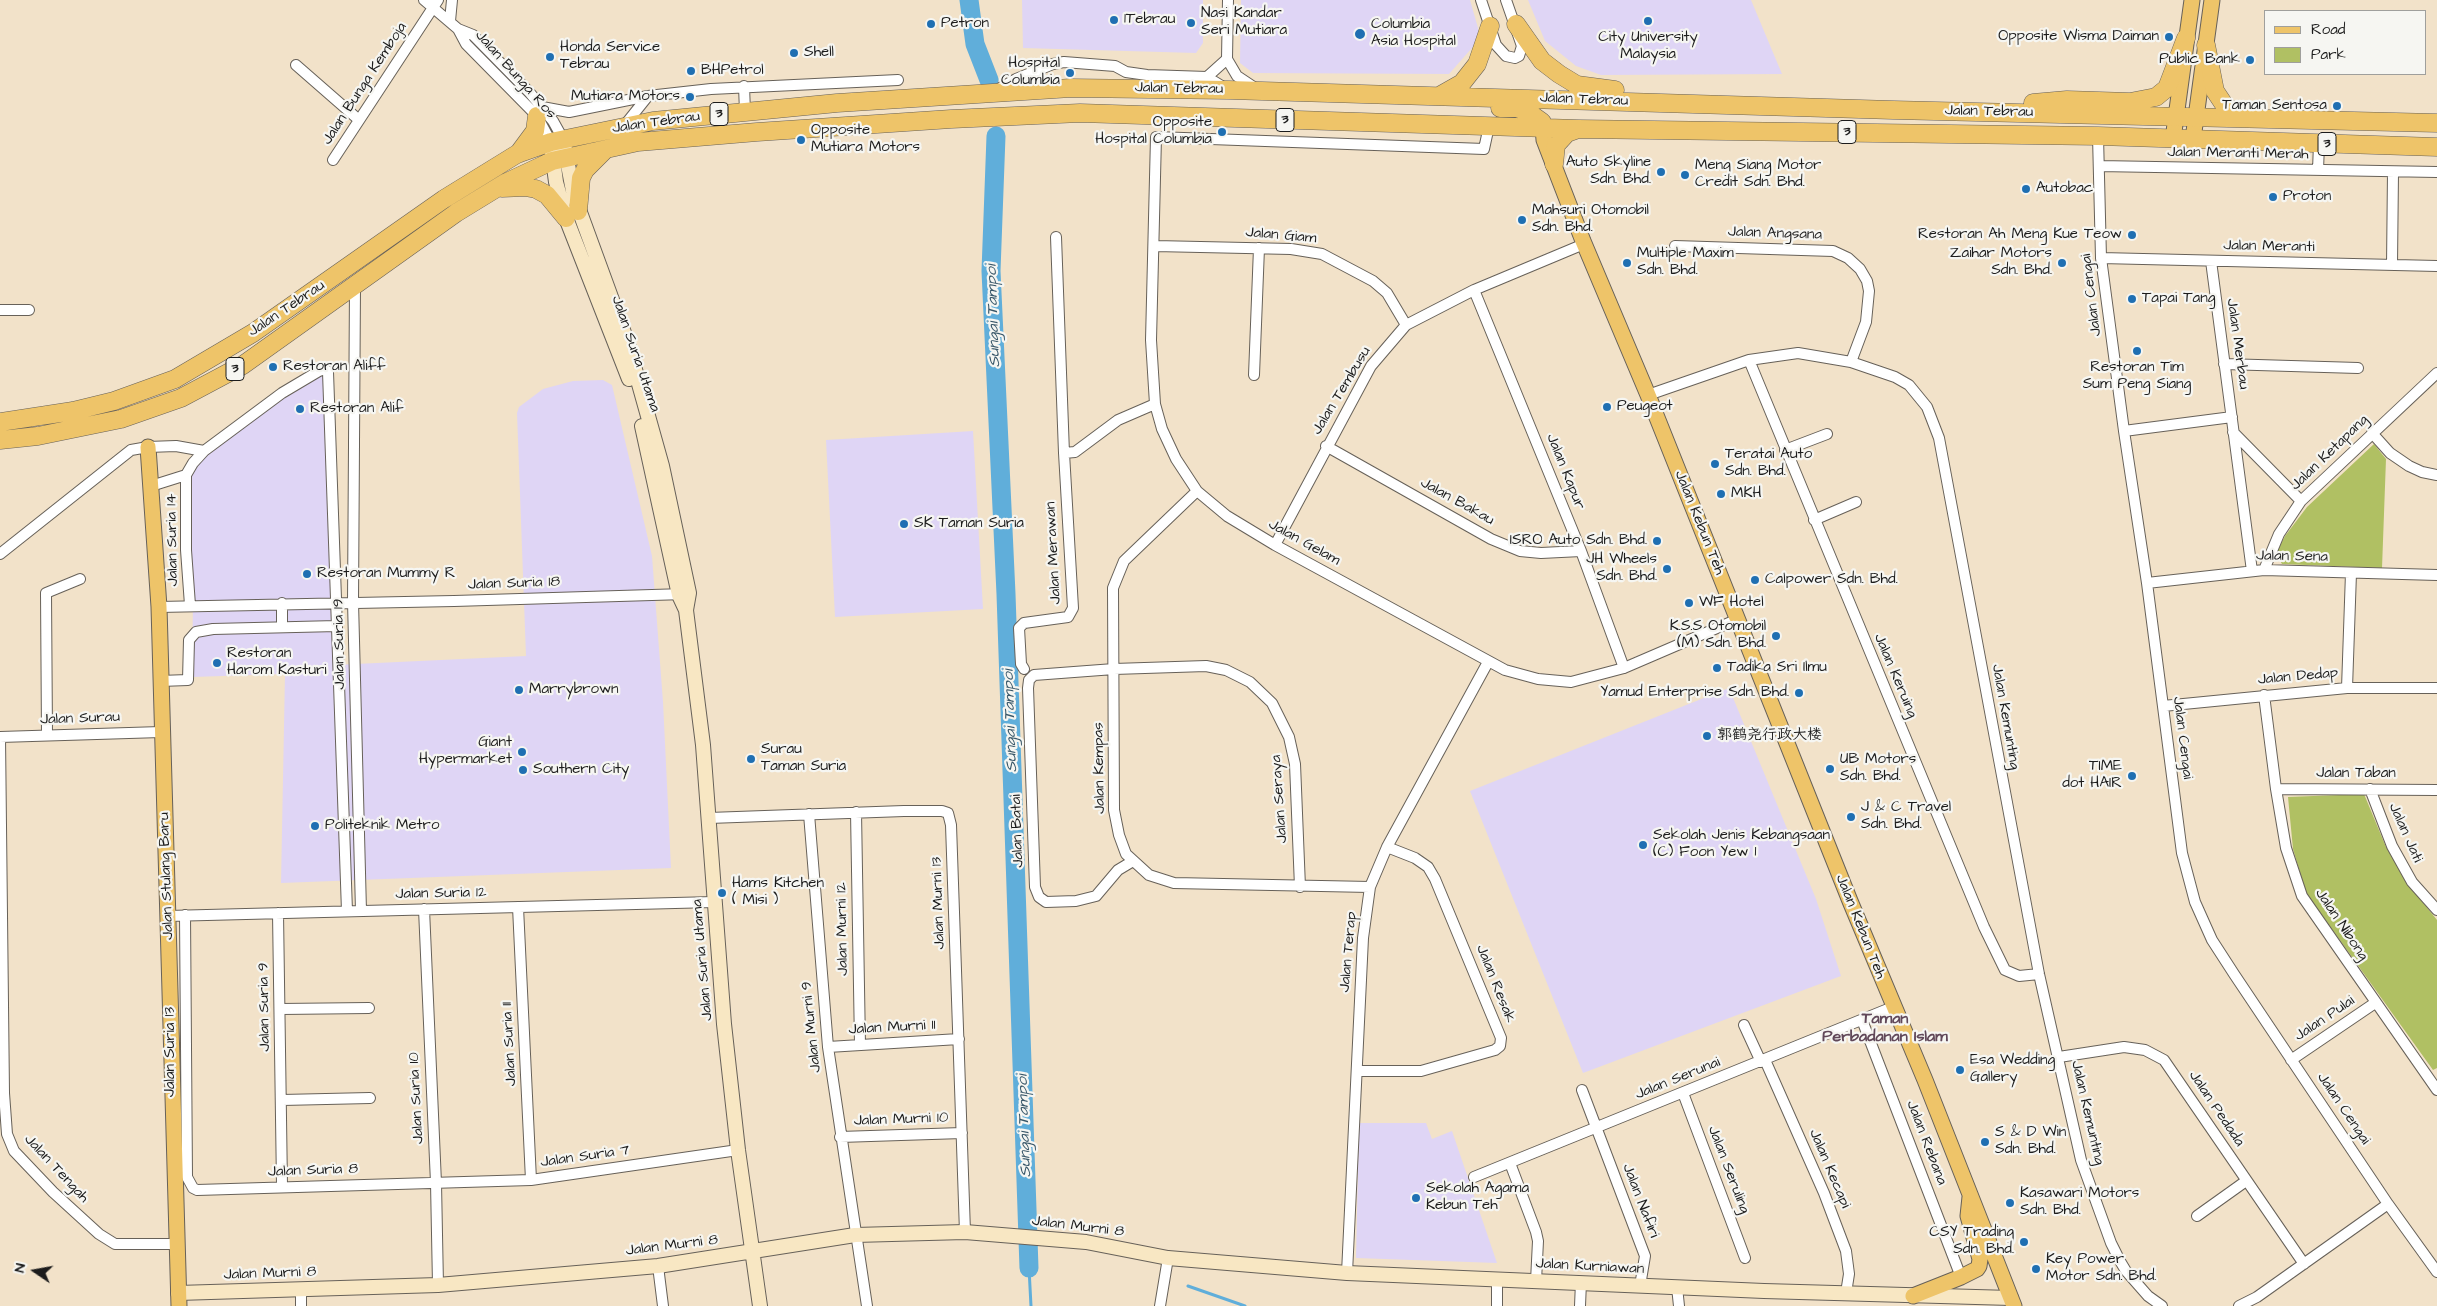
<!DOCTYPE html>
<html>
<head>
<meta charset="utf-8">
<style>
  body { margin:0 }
  #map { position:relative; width:2437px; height:1306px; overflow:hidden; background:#f2e2c9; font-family:"Architects Daughter",sans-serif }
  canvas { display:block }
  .legend { position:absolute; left:2264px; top:10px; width:162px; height:65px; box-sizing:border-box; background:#f6f6f2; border:1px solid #9f9f9c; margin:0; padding:6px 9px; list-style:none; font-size:15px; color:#1c1c1c }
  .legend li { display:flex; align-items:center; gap:10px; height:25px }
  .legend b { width:25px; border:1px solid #9f9f9c }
  .north { position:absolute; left:10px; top:1246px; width:50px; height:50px; -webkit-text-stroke:4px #f6f6f2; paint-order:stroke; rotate:282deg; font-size:14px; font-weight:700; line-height:20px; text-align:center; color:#1c1c1c }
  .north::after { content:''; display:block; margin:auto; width:18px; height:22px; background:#1c1c1c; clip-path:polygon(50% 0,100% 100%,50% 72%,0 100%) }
</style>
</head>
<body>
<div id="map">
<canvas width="2437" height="1306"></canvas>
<ul class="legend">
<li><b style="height:6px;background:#eec469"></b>Road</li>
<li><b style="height:14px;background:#b0c063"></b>Park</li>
</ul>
<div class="north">N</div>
</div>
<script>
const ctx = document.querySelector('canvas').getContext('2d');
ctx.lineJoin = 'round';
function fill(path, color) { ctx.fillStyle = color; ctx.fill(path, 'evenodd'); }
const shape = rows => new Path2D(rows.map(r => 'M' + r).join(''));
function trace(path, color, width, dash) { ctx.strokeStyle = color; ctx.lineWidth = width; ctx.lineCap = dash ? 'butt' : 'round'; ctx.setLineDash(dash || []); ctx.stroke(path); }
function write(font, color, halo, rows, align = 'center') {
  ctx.font = font + ' "Architects Daughter","LXGW WenKai TC",sans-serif'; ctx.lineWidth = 4.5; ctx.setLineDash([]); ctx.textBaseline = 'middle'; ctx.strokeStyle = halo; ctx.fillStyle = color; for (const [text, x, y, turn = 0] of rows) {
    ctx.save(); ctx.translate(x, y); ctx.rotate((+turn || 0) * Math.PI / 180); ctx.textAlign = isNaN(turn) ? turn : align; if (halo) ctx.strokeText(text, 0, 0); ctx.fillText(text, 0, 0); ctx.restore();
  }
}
fill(shape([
  [1022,0,1203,0,1203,43,1196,53,1023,48],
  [1241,0,1470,0,1478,28,1479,40,1449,74,1253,73,1240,63],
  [1528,0,1751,0,1782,74,1601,75,1576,66,1545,41],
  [325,374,334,665,526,656,517,413,519,407,543,389,573,381,603,380,612,385,652,556,663,702,671,868,281,883,285,674,192,677,193,600,190,546,190,475,195,465,207,453,287,394],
  [973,431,983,609,835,617,826,440],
  [1729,688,1816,899,1841,976,1583,1073,1470,791],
  [1359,1123,1426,1123,1432,1139,1452,1131,1497,1263,1356,1258]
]), '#dfd5f5');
fill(shape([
  [2374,444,2386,459,2382,568,2282,564,2276,553,2285,536,2307,507],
  [2364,794,2386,847,2413,890,2437,920,2437,1068,2433,1070,2306,893,2293,849,2288,797]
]), '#b0c063');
trace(shape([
  [1029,1268,1031,1306],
  [1188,1286,1245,1306]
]), '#60aeda', 3);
trace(shape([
  [969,0,975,44,989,80],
  [996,136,991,271,1006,594,1029,1268]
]), '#60aeda', 19);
const street = shape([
  [424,0,458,29,466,44,537,116,551,142],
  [1228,0,1227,59,1237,76,1255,88],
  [1481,0,1496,45,1506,56,1515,58,1519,56,1522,46,1506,0],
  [450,21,452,0],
  [458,29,473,35,530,93,553,121,563,139],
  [296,65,359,120],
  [1207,77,1227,59],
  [744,86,745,112],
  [997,90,1016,79,1053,64,1064,62,1115,66,1126,72,1147,75,1207,77,1225,88],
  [542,107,569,112,648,96,711,89,898,80],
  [624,126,648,96],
  [1489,126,1484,149,1156,137,1151,340,1155,404,1162,429,1176,459,1197,491,1227,516,1275,545,1505,670,1538,679,1571,682,1624,668,1738,619],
  [2098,136,2101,258,2124,431,2147,583,2182,853,2195,902,2212,940,2234,974,2388,1204,2437,1272],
  [333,160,438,0],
  [2099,166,2437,172],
  [2318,170,2319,144],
  [1155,246,1291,249,1322,254,1373,281,1387,293,1406,325],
  [1675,246,1833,251,1848,258,1860,269,1867,281,1869,291,1866,322,1851,362],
  [2101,258,2437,266],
  [2211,261,2252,571],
  [2392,265,2393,172],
  [355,286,353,602,361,911],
  [1474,290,1581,551,1624,668],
  [0,310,29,310],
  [1749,360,1984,927,2005,970,2019,976,2039,974],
  [2224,364,2358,368],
  [1254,375,1259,248],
  [1648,395,1749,360,1798,353,1851,362,1895,377,1909,385,1927,407,1939,438,2039,974,2081,1160,2111,1243,2120,1261,2126,1271,2148,1296,2162,1306],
  [2124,431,2232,417],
  [2233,432,2301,501],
  [2372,433,2390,453,2409,466,2422,472,2437,475],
  [1326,446,1491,539,1520,551,1541,553,1581,551],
  [1785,450,1827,434],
  [1064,453,1075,452,1118,420,1155,404],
  [186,475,186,550,190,605],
  [151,486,186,475,193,463,204,451,282,393,319,371,325,369,328,372,347,911],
  [1197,491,1124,561,1113,588,1114,810,1119,835,1126,854,1149,875,1174,883,1370,887],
  [1814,520,1856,502],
  [1275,545,1371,366,1406,325,1474,290,1584,244],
  [0,554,131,450,148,447,176,446,204,451],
  [2264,570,2279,534,2301,501,2437,373],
  [2147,583,2264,570,2437,575],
  [159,607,454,601,685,594],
  [282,626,282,603],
  [1024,669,1021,664,1019,628,1024,623,1068,617,1073,608,1064,453,1056,237],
  [160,681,188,680,189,640,196,632,213,629,337,626],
  [2347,688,2351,573],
  [2264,695,2276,789,2286,848,2302,896,2437,1090],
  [2163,706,2347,688,2437,688],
  [47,735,46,593,80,579],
  [0,737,4,1093,7,1134,14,1151,53,1192,99,1234,115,1244,176,1244],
  [0,737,161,732],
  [2276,789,2437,790],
  [2370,789,2392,846,2412,882,2437,910],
  [856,812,860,1045],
  [809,814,828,1047,867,1306],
  [709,818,904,811,942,811,948,813,951,825,965,1232],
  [1133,861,1118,870,1096,896,1076,901,1046,902,1039,897,1035,887,1028,688,1029,680,1034,675,1114,669,1206,666,1226,670,1250,682,1272,703,1289,737,1295,764,1300,887],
  [518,907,531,1180],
  [424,909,436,1183,438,1285],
  [278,913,282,1186],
  [185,915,187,1177,193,1188,197,1190,531,1180,738,1150],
  [168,916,714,902],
  [281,1009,369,1008],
  [1862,1020,1961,1277],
  [1744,1025,1761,1062],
  [828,1047,959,1039],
  [2059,1057,2124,1047,2145,1050,2164,1060,2304,1264],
  [1765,1060,1824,1193,1846,1251,1849,1274,1846,1293],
  [2291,1060,2375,1003],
  [1357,1071,1421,1071,1495,1050,1500,1046,1501,1038,1435,879,1428,867,1415,858,1387,847],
  [1582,1090,1645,1256,1640,1286],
  [1683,1093,1745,1258],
  [282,1100,370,1098],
  [840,1137,962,1133],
  [1510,1163,1536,1232,1538,1241,1536,1281],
  [1474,1177,1893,1007],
  [2197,1216,2246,1181],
  [658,1266,663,1306],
  [1347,1273,1363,938,1370,887,1387,847,1488,662],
  [1677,1287,1679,1306],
  [301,1289,301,1306],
  [1160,1306,1168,1258],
  [1497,1306,1497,1279],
  [1580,1306,1581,1282],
  [2239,1306,2257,1297,2388,1204]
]);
const secondary = shape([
  [563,139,574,196,627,341,662,466,689,593,686,610,703,745,724,1024,738,1150,760,1306],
  [552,152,556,182,566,218,629,379],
  [642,426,679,595,686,610],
  [178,1293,438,1285,658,1266,855,1235,965,1232,1086,1242,1168,1258,1347,1273,1764,1291,2011,1298]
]);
const primary = shape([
  [1543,128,1544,140,1583,241,1648,395,1850,901,1925,1080,2014,1306],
  [2173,139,2192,0],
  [2193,139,2212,0],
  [148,447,159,607,179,1306],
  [1913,1296,1961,1277,1977,1269,1979,1266,1980,1259,1968,1216,1970,1197]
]);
const highway = shape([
  [1516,24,1542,61,1559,74,1577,85,1615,90],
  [2206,45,2215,91,2225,106,2244,117],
  [1439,96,1462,83,1477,64,1490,26],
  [2033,103,2067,100,2130,102,2156,97,2167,88,2186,38],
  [1500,108,1517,108,1528,112,1542,122,1543,128],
  [518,154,535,131,537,116],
  [1554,164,1556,145,1567,133,1578,129],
  [502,188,525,187,536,189,547,195,566,218],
  [578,211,581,178,585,170,605,150],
  [0,422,73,411,114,401,175,379,253,333,444,199,517,154,551,142,653,121,837,103,1071,88,1229,90,1893,110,2437,123],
  [0,440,38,436,121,419,181,398,243,365,456,213,505,183,552,161,638,142,757,132,951,119,1080,113,1578,129,2098,136,2437,147]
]);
trace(street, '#676159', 12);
trace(secondary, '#676159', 16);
trace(primary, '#676159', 17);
trace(highway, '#676159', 19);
trace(street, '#fff', 10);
trace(secondary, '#f8e7c3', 14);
trace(primary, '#eec469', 15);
trace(highway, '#eec469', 18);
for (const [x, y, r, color] of [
  [1114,20,5,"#1f6fb2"],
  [1648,21,5,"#1f6fb2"],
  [1191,23,5,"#1f6fb2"],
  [931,24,5,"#1f6fb2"],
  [1360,34,6,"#1f6fb2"],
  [2169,37,5,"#1f6fb2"],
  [794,53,5,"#1f6fb2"],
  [550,57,5,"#1f6fb2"],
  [2250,60,5,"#1f6fb2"],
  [691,71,5,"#1f6fb2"],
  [1070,73,5,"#1f6fb2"],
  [690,97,5,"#1f6fb2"],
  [2337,106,5,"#1f6fb2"],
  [1222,132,5,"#1f6fb2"],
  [801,140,5,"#1f6fb2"],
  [1661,172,5,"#1f6fb2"],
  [1685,175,5,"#1f6fb2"],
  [2026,189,5,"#1f6fb2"],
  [2273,197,5,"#1f6fb2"],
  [1522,220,5,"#1f6fb2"],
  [2132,235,5,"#1f6fb2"],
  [1627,263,5,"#1f6fb2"],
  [2062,263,5,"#1f6fb2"],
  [2132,299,5,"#1f6fb2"],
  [2137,351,5,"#1f6fb2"],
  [273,367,5,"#1f6fb2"],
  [1607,407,5,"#1f6fb2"],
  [300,409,5,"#1f6fb2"],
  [1715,464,5,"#1f6fb2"],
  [1721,494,5,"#1f6fb2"],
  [904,524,5,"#1f6fb2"],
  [1657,541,5,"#1f6fb2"],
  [1667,569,5,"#1f6fb2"],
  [307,574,5,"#1f6fb2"],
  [1755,580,5,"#1f6fb2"],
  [1689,603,5,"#1f6fb2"],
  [1776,636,5,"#1f6fb2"],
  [217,663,5,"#1f6fb2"],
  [1717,668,5,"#1f6fb2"],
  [519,690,5,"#1f6fb2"],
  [1799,693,5,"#1f6fb2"],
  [1707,736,5,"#1f6fb2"],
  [522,752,5,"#1f6fb2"],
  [751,759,5,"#1f6fb2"],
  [1830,769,5,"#1f6fb2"],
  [523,770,5,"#1f6fb2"],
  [2132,776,5,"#1f6fb2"],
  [1851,817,5,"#1f6fb2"],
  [315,826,5,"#1f6fb2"],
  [1643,845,5,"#1f6fb2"],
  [722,893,5,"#1f6fb2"],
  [1960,1070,5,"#1f6fb2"],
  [1985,1142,5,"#1f6fb2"],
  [1416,1198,5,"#1f6fb2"],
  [2010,1203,5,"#1f6fb2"],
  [2024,1242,5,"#1f6fb2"],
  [2036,1269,5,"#1f6fb2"]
]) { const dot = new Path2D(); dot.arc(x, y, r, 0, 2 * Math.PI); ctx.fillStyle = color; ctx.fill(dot); trace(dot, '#f6f6f2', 2); }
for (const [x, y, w] of [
  [719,114,18],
  [1285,120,18],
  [1847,132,18],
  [2327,144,18],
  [235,369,18]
]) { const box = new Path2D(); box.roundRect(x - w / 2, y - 11.5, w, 23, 4); ctx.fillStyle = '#f6f6f2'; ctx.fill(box); trace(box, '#1c1c1c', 1); }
write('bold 14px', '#1c1c1c', null, [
  ["3",719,114],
  ["3",1285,120],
  ["3",1847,132],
  ["3",2327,144],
  ["3",235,369]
]);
write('15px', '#1c1c1c', '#f6f6f2', [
  ["Nasi Kandar",1201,14],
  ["Seri Mutiara",1201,31],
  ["1Tebrau",1124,20],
  ["Petron",941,24],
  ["Columbia",1371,25],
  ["Asia Hospital",1371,42],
  ["Opposite Wisma Daiman",2159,37,"right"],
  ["City University",1648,38,"center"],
  ["Malaysia",1648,55,"center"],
  ["Honda Service",560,48],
  ["Tebrau",560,65],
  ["Shell",804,53],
  ["Public Bank",2240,60,"right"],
  ["Hospital",1060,64,"right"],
  ["Columbia",1060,81,"right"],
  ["BHPetrol",701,71],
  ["Mutiara Motors",680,97,"right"],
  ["Taman Sentosa",2327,106,"right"],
  ["Opposite",1212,123,"right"],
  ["Hospital Columbia",1212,140,"right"],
  ["Opposite",811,131],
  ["Mutiara Motors",811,148],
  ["Auto Skyline",1651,163,"right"],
  ["Sdn. Bhd.",1651,180,"right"],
  ["Meng Siang Motor",1695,166],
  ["Credit Sdn. Bhd.",1695,183],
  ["Autobac",2036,189],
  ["Proton",2283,197],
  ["Mahsuri Otomobil",1532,211],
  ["Sdn. Bhd.",1532,228],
  ["Restoran Ah Meng Kue Teow",2122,235,"right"],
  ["Multiple Maxim",1637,254],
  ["Sdn. Bhd.",1637,271],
  ["Zaihar Motors",2052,254,"right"],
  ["Sdn. Bhd.",2052,271,"right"],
  ["Tapai Tang",2142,299],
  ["Restoran Aliff",283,367],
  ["Restoran Tim",2137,368,"center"],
  ["Sum Peng Siang",2137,385,"center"],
  ["Peugeot",1617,407],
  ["Restoran Alif",310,409],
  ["Teratai Auto",1725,455],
  ["Sdn. Bhd.",1725,472],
  ["MKH",1731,494],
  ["SK Taman Suria",914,524],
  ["ISRO Auto Sdn. Bhd.",1647,541,"right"],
  ["JH Wheels",1657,560,"right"],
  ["Sdn. Bhd.",1657,577,"right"],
  ["Restoran Mummy R",317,574],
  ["Calpower Sdn. Bhd.",1765,580],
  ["WF Hotel",1699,603],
  ["K.S.S Otomobil",1766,627,"right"],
  ["(M) Sdn. Bhd.",1766,644,"right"],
  ["Restoran",227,654],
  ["Harom Kasturi",227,671],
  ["Tadika Sri Ilmu",1727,668],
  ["Marrybrown",529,690],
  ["Yamud Enterprise Sdn. Bhd.",1789,693,"right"],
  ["郭鹤尧行政大楼",1717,736],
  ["Giant",512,743,"right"],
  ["Hypermarket",512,760,"right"],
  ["Surau",761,750],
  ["Taman Suria",761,767],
  ["UB Motors",1840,760],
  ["Sdn. Bhd.",1840,777],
  ["TIME",2122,767,"right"],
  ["dot HAIR",2122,784,"right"],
  ["Southern City",533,770],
  ["J & C Travel",1861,808],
  ["Sdn. Bhd.",1861,825],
  ["Politeknik Metro",325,826],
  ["Sekolah Jenis Kebangsaan",1653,836],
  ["(C) Foon Yew 1",1653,853],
  ["Hams Kitchen",732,884],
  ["( Misi )",732,901],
  ["Esa Wedding",1970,1061],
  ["Gallery",1970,1078],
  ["S & D Win",1995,1133],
  ["Sdn. Bhd.",1995,1150],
  ["Sekolah Agama",1426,1189],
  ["Kebun Teh",1426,1206],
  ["Kasawari Motors",2020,1194],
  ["Sdn. Bhd.",2020,1211],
  ["CSY Trading",2014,1233,"right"],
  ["Sdn. Bhd.",2014,1250,"right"],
  ["Key Power",2046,1260],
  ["Motor Sdn. Bhd.",2046,1277]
], 'left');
write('15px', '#1c1c1c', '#f6f6f2', [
  ["Jalan Bunga Ros",515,75,48],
  ["Jalan Bunga Kemboja",365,84,-57],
  ["Jalan Tebrau",1179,89,1],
  ["Jalan Tebrau",1584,100,2],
  ["Jalan Tebrau",1989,112,1],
  ["Jalan Tebrau",656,123,-8],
  ["Jalan Meranti Merah",2238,154,1],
  ["Jalan Angsana",1775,234,2],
  ["Jalan Giam",1281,236,5],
  ["Jalan Meranti",2269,247,1],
  ["Jalan Cengai",2092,295,-97],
  ["Jalan Tebrau",287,309,-34],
  ["Jalan Merbau",2237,344,82],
  ["Jalan Suria Utama",635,354,71],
  ["Jalan Tembusu",1342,391,-59],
  ["Jalan Ketapang",2330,453,-44],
  ["Jalan Kapur",1565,472,68],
  ["Jalan Bakau",1457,502,29],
  ["Jalan Kebun Teh",1699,523,68],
  ["Jalan Suria 14",173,540,-91],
  ["Jalan Gelam",1304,543,29],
  ["Jalan Merawan",1054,553,-93],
  ["Jalan Sena",2292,557,1],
  ["Jalan Suria 18",514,584,-2],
  ["Jalan Suria 19",340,644,-91],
  ["Jalan Keruing",1895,676,67],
  ["Jalan Dedap",2298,677,-5],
  ["Jalan Kemunting",2005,717,80],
  ["Jalan Surau",80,719,-2],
  ["Jalan Cengai",2182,738,83],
  ["Jalan Kempas",1100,768,-91],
  ["Jalan Taban",2356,774],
  ["Jalan Seraya",1280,799,-94],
  ["Jalan Batai",1018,831,-92],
  ["Jalan Jati",2405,833,66],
  ["Jalan Stulang Baru",167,876,-92],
  ["Jalan Suria 12",441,894,-1],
  ["Jalan Murni 13",939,903,-92],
  ["Jalan Nibong",2341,925,56],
  ["Jalan Kebun Teh",1860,927,68],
  ["Jalan Murni 12",843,929,-91],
  ["Jalan Terap",1349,952,-85],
  ["Jalan Suria Utama",703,960,-95],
  ["Jalan Resak",1495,984,68],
  ["Jalan Suria 9",265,1007,-91],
  ["Jalan Pulai",2325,1019,-34],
  ["Jalan Murni 9",812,1027,-96],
  ["Jalan Murni 11",892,1028,-3],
  ["Jalan Suria 11",510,1044,-93],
  ["Jalan Suria 13",171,1052,-90],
  ["Jalan Serunai",1678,1079,-22],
  ["Jalan Suria 10",417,1098,-93],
  ["Jalan Pedada",2216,1109,56],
  ["Jalan Cengai",2343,1109,56],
  ["Jalan Kemunting",2087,1113,77],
  ["Jalan Murni 10",901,1120,-2],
  ["Jalan Rebana",1926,1143,69],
  ["Jalan Suria 7",585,1157,-8],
  ["Jalan Tengah",56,1169,47],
  ["Jalan Kecapi",1829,1169,67],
  ["Jalan Seruling",1728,1170,69],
  ["Jalan Suria 8",313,1171,-2],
  ["Jalan Nafiri",1640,1201,69],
  ["Jalan Murni 8",1078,1227,7],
  ["Jalan Murni 8",672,1246,-7],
  ["Jalan Kurniawan",1590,1267,3],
  ["Jalan Murni 8",270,1274,-2]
]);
write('italic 16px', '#375668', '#f6f6f2', [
  ["Sungai Tampoi",994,316,-92],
  ["Sungai Tampoi",1011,721,-92],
  ["Sungai Tampoi",1025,1126,-92]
]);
write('bold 16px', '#614859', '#f6f6f2', [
  ["Taman",1885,1020],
  ["Perbadanan Islam",1885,1038]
]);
</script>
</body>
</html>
